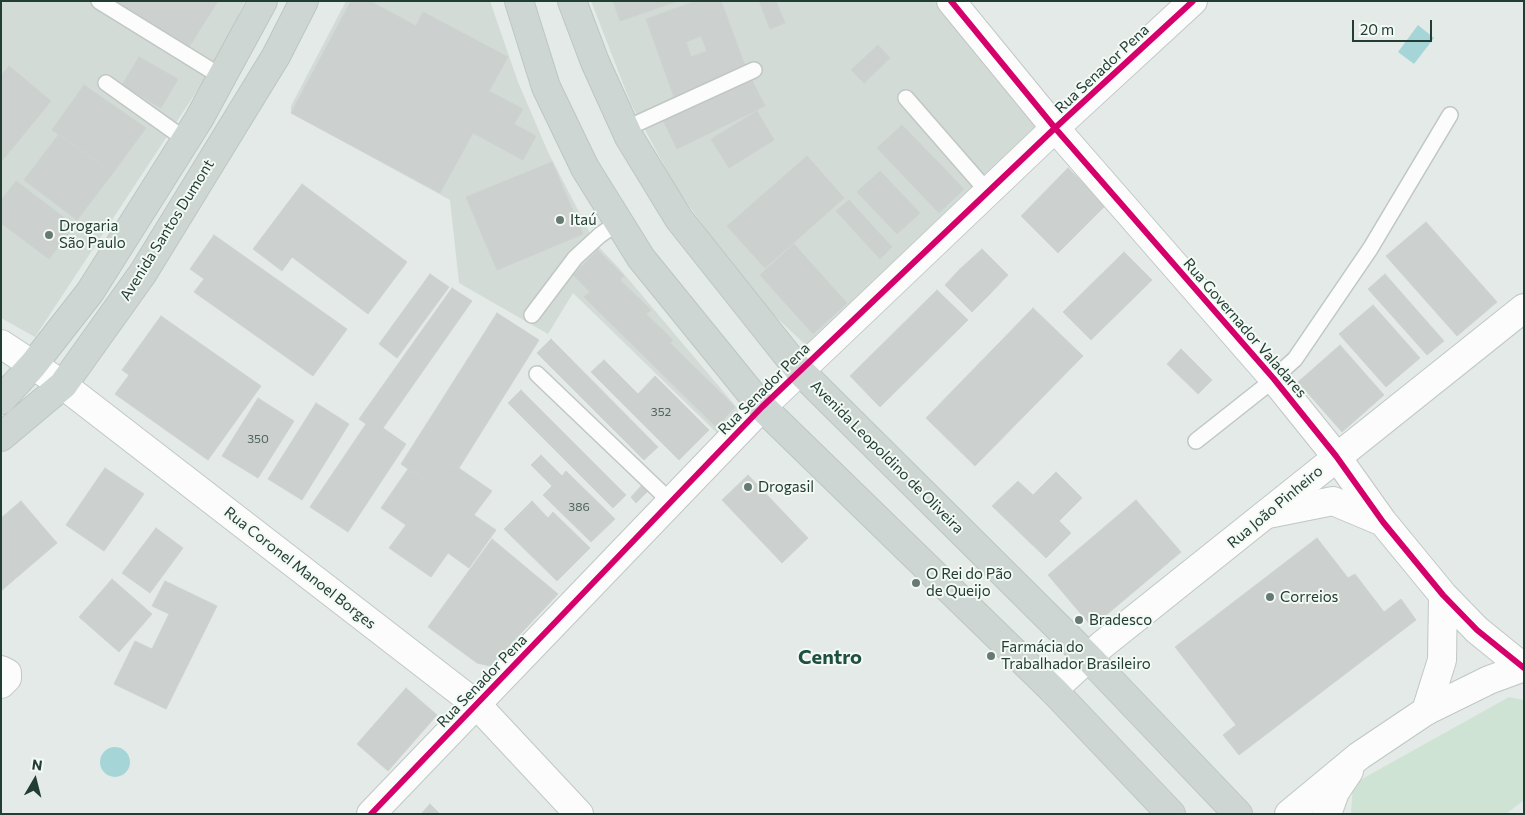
<!DOCTYPE html>
<html>
<head>
<meta charset="utf-8">
<style>
  body { margin:0 }
  #map { position:relative; width:1525px; height:815px; overflow:hidden; background:#e4eae7; font-family:Commissioner,sans-serif }
  canvas { display:block }
  .frame { position:absolute; inset:0; border:2px solid #223d34; pointer-events:none }
  .north { position:absolute; left:10px; top:755px; width:50px; height:50px; -webkit-text-stroke:4px #f3f9f5; paint-order:stroke; rotate:8deg; font-size:14px; font-weight:700; line-height:20px; text-align:center; color:#223d34 }
  .north::after { content:''; display:block; margin:auto; width:18px; height:22px; background:#223d34; clip-path:polygon(50% 0,100% 100%,50% 72%,0 100%) }
  .scale { position:absolute; left:1352px; top:20px; width:80px; height:22px; box-sizing:border-box; border:2px solid #223d34; border-top:0; padding-left:6px; font-size:15px; line-height:18px; white-space:nowrap; color:#223d34; -webkit-text-stroke:4px #f3f9f5; paint-order:stroke }
</style>
</head>
<body>
<div id="map">
<canvas width="1525" height="815"></canvas>
<div class="frame"></div>
<div class="north">N</div>
<div class="scale">20 m</div>
</div>
<script>
const ctx = document.querySelector('canvas').getContext('2d');
ctx.lineJoin = 'round';
function fill(path, color) { ctx.fillStyle = color; ctx.fill(path, 'evenodd'); }
const shape = rows => new Path2D(rows.map(r => 'M' + r).join(''));
function trace(path, color, width, dash) { ctx.strokeStyle = color; ctx.lineWidth = width; ctx.lineCap = dash ? 'butt' : 'round'; ctx.setLineDash(dash || []); ctx.stroke(path); }
function write(font, color, halo, rows, align = 'center') {
  ctx.font = font + ' Commissioner,sans-serif'; ctx.lineWidth = 4; ctx.setLineDash([]); ctx.textBaseline = 'middle'; ctx.strokeStyle = halo; ctx.fillStyle = color; for (const [text, x, y, turn = 0] of rows) {
    ctx.save(); ctx.translate(x, y); ctx.rotate((+turn || 0) * Math.PI / 180); ctx.textAlign = isNaN(turn) ? turn : align; if (halo) ctx.strokeText(text, 0, 0); ctx.fillText(text, 0, 0); ctx.restore();
  }
}
fill(shape([
  [1,1,245,1,212,68,35,337,1,318],
  [346,1,490,1,518,82,548,152,595,243,619,268,738,409,717,433,573,293,548,334,459,283,450,200,291,113,291,106],
  [591,1,934,1,1032,107,1036,129,812,351,758,300,678,191,631,104]
]), '#d3dbd7');
fill(shape([
  [1509,697,1524,700,1524,800,1506,814,1351,814,1353,784]
]), '#cee3d3');
fill(shape([
  [1418,25,1434,38,1414,64,1398,52],
  '100 762a15 15 0 1 1 30 0a15 15 0 1 1-30 0Z'
]), '#a6d5d8');
const building = shape([
  [114,1,218,1,189,47,114,1],
  [351,1,370,1,416,26,423,12,508,57,489,91,523,109,514,124,536,136,523,160,473,133,440,193,291,113,351,1],
  [613,1,678,1,620,21,613,1],
  [696,1,721,1,747,71,674,97,646,19,696,1],
  [701,36,707,51,691,57,686,42,701,36],
  [759,1,776,1,785,23,770,29,759,1],
  [878,45,890,58,864,83,851,70,878,45],
  [139,57,178,79,161,108,122,85,139,57],
  [9,66,51,101,1,162,1,76,9,66],
  [750,76,765,106,677,149,662,118,750,76],
  [84,85,146,128,113,173,52,130,84,85],
  [757,111,774,140,729,168,711,139,757,111],
  [902,125,964,189,939,213,877,148,902,125],
  [59,134,113,173,77,220,24,180,59,134],
  [807,156,844,198,765,268,727,226,807,156],
  [552,162,583,234,497,270,466,197,552,162],
  [1068,168,1106,205,1058,253,1021,216,1068,168],
  [880,171,920,213,897,234,857,192,880,171],
  [16,181,74,225,49,259,1,223,1,200,16,181],
  [302,184,407,262,368,314,292,257,282,271,253,249,302,184],
  [849,200,892,247,880,259,836,211,849,200],
  [1426,222,1497,302,1457,336,1386,256,1426,222],
  [214,235,347,329,313,376,194,292,204,279,190,269,214,235],
  [794,244,828,282,794,313,760,275,794,244],
  [982,249,1008,275,988,296,960,269,982,249],
  [598,250,624,276,620,280,651,310,646,314,673,340,670,343,735,407,716,427,584,297,590,292,573,275,598,250],
  [1124,252,1152,280,1091,340,1063,312,1124,252],
  [960,269,988,296,972,312,945,285,960,269],
  [430,274,449,287,397,358,379,344,430,274],
  [1385,274,1444,341,1427,355,1368,289,1385,274],
  [828,282,847,303,813,334,794,313,828,282],
  [452,288,472,301,383,428,406,444,348,532,310,507,366,424,359,419,452,288],
  [937,290,968,320,880,407,850,376,937,290],
  [1373,305,1420,358,1386,387,1339,334,1373,305],
  [1033,308,1083,356,975,466,926,418,1033,308],
  [497,313,539,340,459,468,450,462,433,486,401,464,497,313],
  [161,316,261,386,208,460,115,394,129,375,122,370,161,316],
  [551,339,658,447,644,460,537,353,551,339],
  [1340,345,1384,395,1342,432,1298,382,1340,345],
  [1181,349,1212,380,1198,394,1167,364,1181,349],
  [604,360,638,394,655,376,709,430,679,460,591,372,604,360],
  [521,390,626,495,613,508,508,403,521,390],
  [258,398,294,421,258,478,222,456,258,398],
  [316,403,349,424,302,500,268,479,316,403],
  [541,455,562,476,566,471,615,519,591,542,543,495,552,486,531,465,541,455],
  [450,462,492,491,474,515,496,530,469,568,448,553,431,577,389,548,406,525,381,508,408,469,433,486,450,462],
  [105,468,144,494,104,551,66,525,105,468],
  [1056,472,1082,498,1059,521,1071,533,1046,558,992,506,1018,481,1033,495,1056,472],
  [748,475,808,538,782,563,722,500,748,475],
  [642,485,648,491,636,503,631,497,642,485],
  [1136,500,1181,552,1092,627,1048,575,1136,500],
  [21,501,57,543,1,591,1,518,21,501],
  [532,501,548,518,553,512,590,548,557,581,504,529,532,501],
  [156,528,183,548,150,593,122,573,156,528],
  [1317,538,1348,578,1355,574,1384,612,1401,599,1416,620,1239,755,1223,735,1236,725,1175,647,1317,538],
  [492,539,558,594,490,666,477,663,428,627,492,539],
  [112,579,152,614,119,652,79,617,112,579],
  [165,581,217,606,166,709,114,684,135,641,152,649,169,614,152,606,165,581],
  [406,688,437,715,388,771,357,744,406,688],
  [430,804,440,814,421,814,430,804]
]);
fill(building, '#ccd1cf');
trace(building, '#cdd3d0', 1);
const lane = shape([
  [99,1,222,77],
  [106,83,186,140],
  [906,98,988,192],
  [625,129,754,70],
  [532,315,575,258,600,235,619,222],
  [537,374,671,502],
  [1196,441,1263,388,1295,359,1370,249,1450,115]
]);
const street = shape([
  [951,1,1055,128,1274,379,1336,456,1383,522,1443,595,1477,630,1524,668],
  [1268,514,1333,501,1383,522],
  [1,670,7,673,7,678,1,684],
  [1426,711,1442,660,1443,595],
  [371,814,762,407,1055,128,1193,1]
]);
const secondary = shape([
  [1,344,63,385,477,705,579,814],
  [1053,690,1102,645,1524,308],
  [1289,814,1359,756,1426,711,1489,680,1524,667],
  [1327,814,1335,792,1349,771]
]);
const primary = shape([
  [519,1,546,87,585,168,641,258,762,407,1053,690,1171,814],
  [572,1,595,62,629,137,679,219,799,370,1088,657,1238,814],
  [1,400,33,365,90,292,199,119,263,1],
  [1,437,63,385,143,273,276,56,304,1]
]);
trace(lane, '#c1c7c4', 18);
trace(street, '#c1c7c4', 30);
trace(secondary, '#c0c8c4', 30);
trace(primary, '#bdc6c2', 30);
trace(lane, '#fbfcfb', 15);
trace(street, '#fbfcfb', 28);
trace(secondary, '#fbfcfb', 28);
trace(primary, '#cdd6d3', 28);
trace(shape([
  [951,1,1055,128,1274,379,1336,456,1383,522,1443,595,1477,630,1524,668],
  [371,814,762,407,1055,128,1193,1]
]), '#d6006c', 6);
for (const [x, y, r, color] of [
  [560,220,5,"#667a73"],
  [49,235,5,"#667a73"],
  [748,487,5,"#667a73"],
  [916,583,5,"#667a73"],
  [1270,597,5,"#667a73"],
  [1079,620,5,"#667a73"],
  [991,656,5,"#667a73"]
]) { const dot = new Path2D(); dot.arc(x, y, r, 0, 2 * Math.PI); ctx.fillStyle = color; ctx.fill(dot); trace(dot, '#f3f9f5', 2); }
write('12px', '#4d635c', null, [
  ["352",661,412],
  ["350",258,439],
  ["386",579,507]
]);
write('15px', '#223d34', '#f3f9f5', [
  ["Rua Senador Pena",1102,69,-43],
  ["Avenida Santos Dumont",167,230,-58],
  ["Rua Governador Valadares",1245,328,49],
  ["Rua Senador Pena",764,389,-45],
  ["Avenida Leopoldino de Oliveira",887,457,45],
  ["Rua João Pinheiro",1275,507,-40],
  ["Rua Coronel Manoel Borges",300,568,38],
  ["Rua Senador Pena",482,681,-46]
]);
write('15px', '#223d34', '#f3f9f5', [
  ["Itaú",570,220],
  ["Drogaria",59,226],
  ["São Paulo",59,243],
  ["Drogasil",758,487],
  ["O Rei do Pão",926,574],
  ["de Queijo",926,591],
  ["Correios",1280,597],
  ["Bradesco",1089,620],
  ["Farmácia do",1001,647],
  ["Trabalhador Brasileiro",1001,664]
], 'left');
write('bold 20px', '#1e4f3f', '#f3f9f5', [
  ["Centro",830,657]
]);
</script>
</body>
</html>
